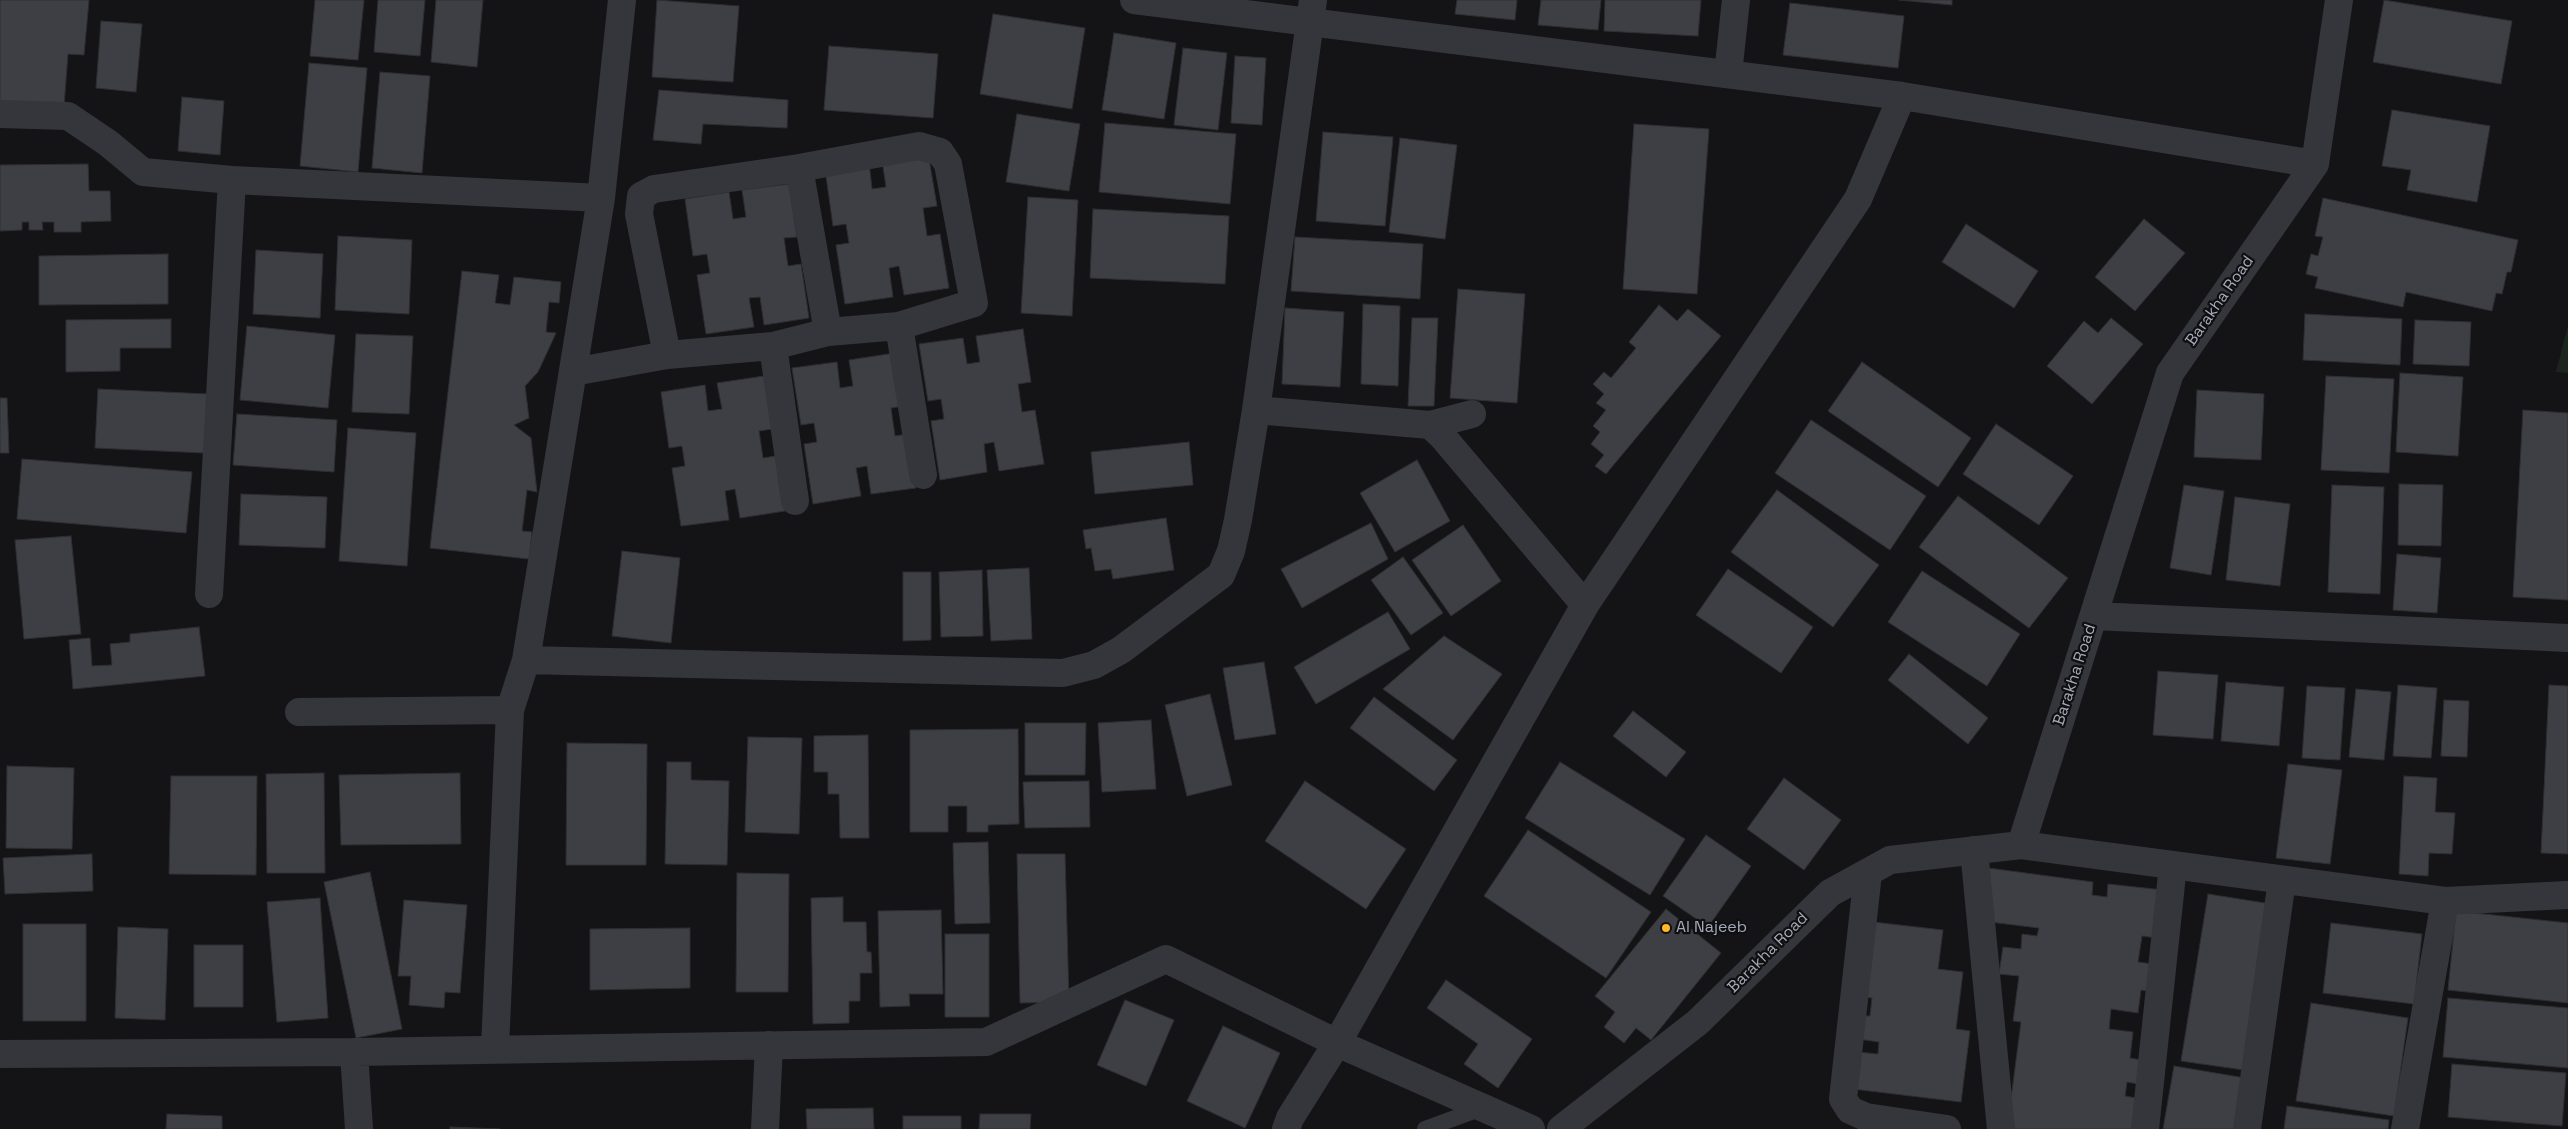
<!DOCTYPE html>
<html>
<head>
<meta charset="utf-8">
<style>
  body { margin:0 }
  canvas { display:block; background:#141416 }
</style>
</head>
<body>
<canvas width="2568" height="1129"></canvas>
<script>
const ctx = document.querySelector('canvas').getContext('2d');
ctx.lineJoin = 'round';
function fill(path, color) { ctx.fillStyle = color; ctx.fill(path, 'evenodd'); }
const shape = rows => new Path2D(rows.map(r => 'M' + r).join(''));
function trace(path, color, width, dash) { ctx.strokeStyle = color; ctx.lineWidth = width; ctx.lineCap = dash ? 'butt' : 'round'; ctx.setLineDash(dash || []); ctx.stroke(path); }
function write(font, color, halo, rows, align = 'center') {
  ctx.font = font + ' "Space Grotesk",sans-serif'; ctx.lineWidth = 4.5; ctx.setLineDash([]); ctx.textBaseline = 'middle'; ctx.strokeStyle = halo; ctx.fillStyle = color; for (const [text, x, y, turn = 0] of rows) {
    ctx.save(); ctx.translate(x, y); ctx.rotate((+turn || 0) * Math.PI / 180); ctx.textAlign = isNaN(turn) ? turn : align; if (halo) ctx.strokeText(text, 0, 0); ctx.fillText(text, 0, 0); ctx.restore();
  }
}
fill(shape([
  [2568,326,2568,373,2556,372]
]), '#1c251d');
const building = shape([
  [0,0,89,0,84,55,68,54,64,106,0,101,0,0],
  [315,0,364,0,358,60,310,56,315,0],
  [378,0,425,0,420,56,374,52,378,0],
  [436,0,483,0,477,67,431,62,436,0],
  [657,0,739,6,733,82,652,77,657,0],
  [1457,0,1517,0,1515,20,1455,14,1457,0],
  [1541,0,1601,0,1598,30,1538,25,1541,0],
  [1605,0,1701,0,1698,36,1604,31,1605,0],
  [1899,0,1952,0,1952,5,1899,0],
  [2384,0,2512,21,2501,84,2373,62,2384,0],
  [1790,3,1904,16,1898,68,1783,55,1790,3],
  [993,14,1085,28,1072,109,980,94,993,14],
  [101,21,142,24,136,92,96,88,101,21],
  [1114,33,1176,43,1164,119,1102,110,1114,33],
  [829,46,938,54,933,118,824,110,829,46],
  [1183,48,1227,53,1218,130,1174,125,1183,48],
  [1235,56,1266,58,1262,125,1231,123,1235,56],
  [309,63,367,68,358,172,300,166,309,63],
  [380,72,430,76,422,173,372,168,380,72],
  [659,90,788,100,787,128,703,124,701,144,653,140,659,90],
  [182,97,224,101,220,155,178,151,182,97],
  [2392,110,2490,126,2477,202,2407,190,2411,170,2382,166,2392,110],
  [1017,114,1080,124,1069,191,1006,182,1017,114],
  [1105,123,1236,134,1230,204,1099,192,1105,123],
  [1634,124,1709,129,1697,294,1623,289,1634,124],
  [1323,132,1393,137,1385,226,1316,221,1323,132],
  [1400,138,1457,145,1445,239,1389,232,1400,138],
  [928,153,937,206,923,208,927,236,940,234,949,288,904,295,899,266,889,268,893,297,845,304,836,245,849,243,846,224,833,226,825,169,869,162,872,189,886,187,882,160,928,153],
  [88,164,89,191,110,191,111,221,81,222,81,232,54,232,54,222,42,222,43,230,29,230,29,222,22,222,22,230,0,231,0,165,88,164],
  [789,184,797,237,784,238,788,266,801,264,809,318,764,325,760,297,749,298,754,327,706,334,697,275,710,273,707,254,693,256,685,199,729,192,733,219,746,217,742,190,789,184],
  [1028,197,1078,200,1072,316,1021,313,1028,197],
  [2323,198,2518,240,2511,272,2507,272,2502,294,2496,293,2492,311,2406,292,2403,307,2315,288,2318,277,2306,274,2311,254,2318,256,2323,237,2315,236,2323,198],
  [1093,209,1229,216,1225,284,1090,278,1093,209],
  [2144,219,2185,253,2135,311,2095,277,2144,219],
  [1966,224,2038,271,2014,308,1942,262,1966,224],
  [338,236,412,240,409,314,335,310,338,236],
  [1295,237,1423,244,1420,299,1291,291,1295,237],
  [256,250,323,254,320,318,253,314,256,250],
  [168,254,168,304,39,305,39,256,168,254],
  [462,271,499,275,495,303,510,305,514,277,561,282,559,303,549,302,546,332,556,333,538,372,525,386,529,418,514,425,531,438,537,492,527,490,522,531,532,532,529,559,430,548,462,271],
  [1458,289,1525,294,1517,403,1450,398,1458,289],
  [1363,304,1400,306,1398,386,1361,384,1363,304],
  [1659,305,1677,321,1688,309,1721,336,1606,474,1595,466,1604,455,1591,444,1600,432,1593,426,1606,410,1596,403,1604,394,1593,384,1604,372,1611,378,1636,348,1629,342,1659,305],
  [1285,308,1344,312,1340,387,1282,384,1285,308],
  [2305,314,2402,319,2400,365,2303,360,2305,314],
  [1412,318,1438,318,1434,406,1408,406,1412,318],
  [2111,318,2143,344,2092,404,2047,366,2084,321,2098,333,2111,318],
  [171,319,171,348,120,348,120,371,66,372,66,320,171,319],
  [2415,320,2471,322,2469,366,2413,364,2415,320],
  [247,326,335,335,328,408,240,400,247,326],
  [1023,329,1031,382,1018,384,1022,412,1035,410,1044,464,999,471,994,442,984,444,987,472,940,480,931,421,944,419,941,399,928,401,919,344,963,338,967,364,980,362,976,336,1023,329],
  [356,334,413,336,409,414,352,412,356,334],
  [895,353,904,406,891,408,895,436,908,434,916,488,871,494,867,466,856,468,861,496,813,504,804,444,817,442,814,423,801,425,792,368,837,362,840,388,853,386,849,360,895,353],
  [1862,362,1971,438,1938,487,1828,411,1862,362],
  [2400,373,2463,377,2458,456,2396,452,2400,373],
  [764,376,772,429,759,431,763,458,776,456,785,511,740,518,735,489,725,491,729,520,681,526,672,468,685,466,682,446,669,448,661,392,705,385,708,411,722,409,717,383,764,376],
  [2326,376,2394,379,2389,473,2321,470,2326,376],
  [98,389,208,394,205,453,95,448,98,389],
  [2197,390,2264,394,2261,460,2194,457,2197,390],
  [0,398,7,398,9,453,0,453,0,398],
  [2523,410,2568,413,2568,600,2513,597,2523,410],
  [237,414,337,420,334,472,233,465,237,414],
  [1811,420,1926,496,1890,550,1775,473,1811,420],
  [1996,424,2073,476,2039,525,1963,474,1996,424],
  [348,428,416,433,407,566,339,561,348,428],
  [1189,442,1193,485,1095,494,1091,452,1189,442],
  [22,459,192,472,186,533,17,519,22,459],
  [1417,460,1450,521,1395,552,1360,493,1417,460],
  [2399,484,2443,485,2441,546,2398,545,2399,484],
  [2184,485,2224,491,2211,575,2170,568,2184,485],
  [2332,485,2384,487,2380,594,2328,592,2332,485],
  [1777,490,1879,565,1833,627,1731,552,1777,490],
  [241,494,327,497,325,548,239,545,241,494],
  [1958,496,2068,578,2029,628,1919,547,1958,496],
  [2235,497,2290,504,2280,586,2226,580,2235,497],
  [1166,518,1174,570,1113,579,1111,569,1095,571,1091,548,1086,549,1083,530,1166,518],
  [1371,523,1388,559,1302,608,1281,569,1371,523],
  [1463,525,1501,581,1451,616,1412,560,1463,525],
  [71,536,81,634,24,639,15,540,71,536],
  [622,551,680,558,671,643,612,636,622,551],
  [2397,554,2441,558,2437,613,2393,610,2397,554],
  [1403,557,1443,613,1411,635,1371,580,1403,557],
  [1029,568,1032,639,991,641,987,570,1029,568],
  [1728,569,1813,627,1781,673,1696,615,1728,569],
  [982,570,983,636,941,637,939,572,982,570],
  [1922,571,2020,634,1987,686,1888,622,1922,571],
  [903,572,931,572,931,640,903,641,903,572],
  [1388,612,1410,649,1316,704,1294,667,1388,612],
  [199,627,205,676,73,689,69,640,90,638,92,666,112,665,110,644,130,642,130,634,199,627],
  [1444,636,1502,674,1453,740,1383,689,1444,636],
  [1909,654,1988,718,1968,744,1888,680,1909,654],
  [1264,662,1276,734,1235,740,1223,668,1264,662],
  [2158,671,2218,675,2213,739,2153,735,2158,671],
  [2226,682,2284,687,2279,746,2221,741,2226,682],
  [2398,685,2437,688,2431,758,2393,756,2398,685],
  [2549,685,2568,686,2568,854,2541,853,2549,685],
  [2307,686,2345,688,2340,760,2302,758,2307,686],
  [2356,689,2391,692,2384,760,2349,757,2356,689],
  [1210,694,1232,785,1187,796,1165,705,1210,694],
  [1374,697,1457,760,1434,791,1350,728,1374,697],
  [2444,700,2469,701,2467,757,2441,756,2444,700],
  [1633,711,1686,752,1666,777,1613,736,1633,711],
  [1151,720,1156,789,1102,792,1098,723,1151,720],
  [1025,723,1086,723,1085,775,1025,775,1025,723],
  [1018,729,1019,824,988,825,988,832,967,832,967,806,948,806,948,832,910,832,910,730,1018,729],
  [868,735,869,838,840,838,839,794,828,794,828,772,814,772,814,736,868,735],
  [748,737,802,738,799,834,745,832,748,737],
  [567,743,647,744,646,865,566,865,567,743],
  [667,762,691,762,691,780,729,781,727,865,665,864,667,762],
  [1560,762,1685,839,1650,895,1525,818,1560,762],
  [2288,764,2342,770,2330,864,2276,858,2288,764],
  [7,766,74,768,72,849,6,848,7,766],
  [324,773,325,873,267,873,266,774,324,773],
  [460,773,461,844,341,845,339,775,460,773],
  [171,776,257,776,256,875,169,874,171,776],
  [2404,776,2437,778,2435,812,2455,813,2452,854,2429,853,2428,876,2399,874,2404,776],
  [1784,778,1841,820,1804,870,1747,829,1784,778],
  [1089,781,1090,827,1025,828,1023,782,1089,781],
  [1305,781,1406,849,1366,909,1265,841,1305,781],
  [1528,830,1651,912,1606,978,1484,896,1528,830],
  [1706,835,1751,866,1708,927,1663,896,1706,835],
  [988,842,990,923,955,924,953,843,988,842],
  [92,854,93,891,5,894,3,858,92,854],
  [1017,854,1065,854,1069,1002,1020,1003,1017,854],
  [1988,868,2093,882,2092,895,2107,897,2108,884,2163,890,2157,938,2142,936,2138,962,2153,964,2150,991,2141,990,2138,1013,2111,1009,2109,1029,2133,1032,2130,1058,2141,1060,2138,1084,2127,1082,2125,1096,2136,1098,2132,1129,2007,1129,2021,1022,2013,1021,2019,976,1999,974,2003,947,2021,949,2022,934,2037,936,2039,928,1982,921,1988,868],
  [370,872,402,1029,356,1038,324,882,370,872],
  [737,873,789,874,788,992,736,992,737,873],
  [2208,894,2271,904,2244,1070,2181,1061,2208,894],
  [843,897,843,922,866,922,867,952,871,952,872,973,860,973,860,1001,849,1001,849,1023,813,1024,811,898,843,897],
  [320,898,328,1018,277,1022,267,902,320,898],
  [404,900,467,905,460,993,445,992,444,1008,409,1005,411,976,398,976,404,900],
  [1666,909,1721,953,1651,1040,1636,1028,1624,1043,1604,1027,1615,1012,1595,996,1666,909],
  [941,910,943,994,909,994,910,1006,880,1007,878,911,941,910],
  [2456,911,2568,923,2568,1003,2448,990,2456,911],
  [1873,922,1943,930,1938,969,1963,972,1956,1029,1970,1031,1961,1102,1853,1089,1857,1052,1878,1054,1879,1042,1858,1039,1862,1016,1870,1016,1872,998,1864,997,1873,922],
  [2331,923,2422,934,2414,1004,2323,993,2331,923],
  [23,924,86,924,86,1021,23,1021,23,924],
  [118,927,168,929,165,1020,115,1018,118,927],
  [690,928,690,988,590,990,590,929,690,928],
  [945,934,989,934,989,1017,945,1017,945,934],
  [194,945,243,945,243,1007,194,1007,194,945],
  [1446,980,1532,1039,1498,1088,1464,1064,1478,1044,1427,1008,1446,980],
  [2448,998,2568,1008,2568,1068,2443,1057,2448,998],
  [1125,1000,1174,1020,1146,1086,1097,1065,1125,1000],
  [2311,1003,2408,1018,2394,1116,2296,1101,2311,1003],
  [1223,1026,1280,1053,1245,1128,1187,1101,1223,1026],
  [2452,1064,2566,1073,2562,1126,2448,1117,2452,1064],
  [2174,1066,2251,1079,2243,1129,2163,1129,2174,1066],
  [2287,1106,2389,1120,2388,1129,2284,1129,2287,1106],
  [873,1108,874,1129,807,1129,806,1109,873,1108],
  [167,1114,222,1116,222,1129,166,1129,167,1114],
  [980,1114,1031,1114,1030,1129,979,1129,980,1114],
  [903,1116,961,1116,961,1129,903,1129,903,1116],
  [450,1127,500,1129,450,1129,450,1127]
]);
fill(building, '#3e3f44');
trace(building, '#2e2e32', 1);
trace(shape([
  [1425,1129,1482,1108]
]), '#35363c', 16);
trace(shape([
  [1134,0,1902,96,2315,164],
  [1728,74,1736,0],
  [0,114,68,116,108,143,143,172,232,180,601,198],
  [799,168,828,332],
  [899,326,923,475],
  [773,346,795,501],
  [573,372,667,355,773,346,828,332,899,326,974,303,948,164,940,152,919,146,799,168,654,189,641,196,639,214,667,355],
  [1256,410,1430,425,1472,414],
  [1430,425,1442,436,1585,605],
  [209,594,232,180],
  [2094,616,2568,638],
  [526,660,1063,673,1094,665,1121,650,1221,575,1231,551,1238,520,1256,410,1313,0],
  [299,712,510,710],
  [2021,845,2445,901,2568,895],
  [1974,850,2001,1129],
  [1868,873,1843,1099,1850,1110,1866,1117,1947,1129],
  [495,1048,510,710,526,660,601,198,622,0],
  [354,1052,359,1129],
  [0,1054,354,1052,986,1042,1166,959,1337,1043,1531,1129],
  [765,1129,769,1045],
  [1286,1129,1290,1118,1337,1043,1585,605,1858,199,1902,96],
  [1561,1129,1698,1022,1830,893,1890,860,2021,845,2170,373,2315,164,2339,0],
  [2145,1129,2173,865],
  [2247,1129,2282,880],
  [2405,1129,2445,901]
]), '#35363c', 28);
for (const [x, y, r, color] of [
  [1666,928,5,"#ffb923"]
]) { const dot = new Path2D(); dot.arc(x, y, r, 0, 2 * Math.PI); ctx.fillStyle = color; ctx.fill(dot); trace(dot, '#0f0f11', 2); }
write('16px', '#a4aab8', '#0f0f11', [
  ["Barakha Road",2220,301,-55],
  ["Barakha Road",2075,675,-72],
  ["Barakha Road",1768,953,-45]
]);
write('16px', '#a4aab8', '#0f0f11', [
  ["Al Najeeb",1676,928]
], 'left');
</script>
</body>
</html>
